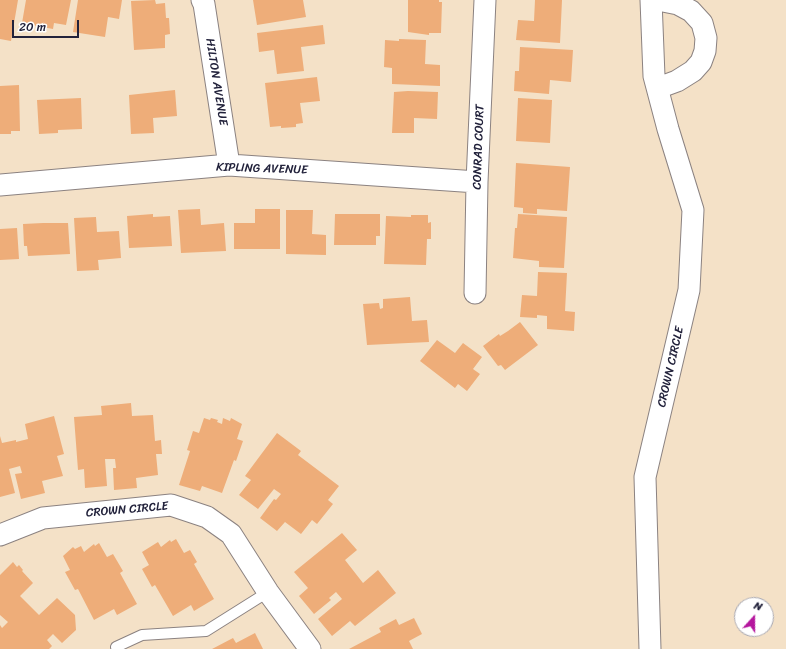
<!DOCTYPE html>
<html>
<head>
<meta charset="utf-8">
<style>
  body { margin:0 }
  #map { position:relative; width:786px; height:649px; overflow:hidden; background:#f4e1c7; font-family:Sriracha,sans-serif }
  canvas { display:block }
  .north { position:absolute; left:734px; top:597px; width:40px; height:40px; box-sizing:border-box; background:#fff; border:1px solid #a7a7b1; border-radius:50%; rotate:21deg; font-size:11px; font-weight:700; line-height:16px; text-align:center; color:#22223b }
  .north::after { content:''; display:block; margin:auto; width:14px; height:18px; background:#b5179e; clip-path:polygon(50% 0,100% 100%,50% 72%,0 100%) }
  .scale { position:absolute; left:12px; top:20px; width:67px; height:18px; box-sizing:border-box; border:2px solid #22223b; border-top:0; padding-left:5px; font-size:12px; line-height:14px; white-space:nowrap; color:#22223b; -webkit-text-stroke:3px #fff; paint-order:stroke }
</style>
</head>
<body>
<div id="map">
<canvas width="786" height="649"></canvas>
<div class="north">N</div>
<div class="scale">20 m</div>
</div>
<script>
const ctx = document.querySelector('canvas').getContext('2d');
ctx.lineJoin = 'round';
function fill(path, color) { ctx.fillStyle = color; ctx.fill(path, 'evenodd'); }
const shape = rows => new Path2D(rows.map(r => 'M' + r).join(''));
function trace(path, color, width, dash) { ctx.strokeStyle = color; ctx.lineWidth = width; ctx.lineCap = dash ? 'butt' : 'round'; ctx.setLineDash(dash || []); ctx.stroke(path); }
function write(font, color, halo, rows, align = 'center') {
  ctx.font = font + ' Sriracha,sans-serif'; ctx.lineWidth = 3; ctx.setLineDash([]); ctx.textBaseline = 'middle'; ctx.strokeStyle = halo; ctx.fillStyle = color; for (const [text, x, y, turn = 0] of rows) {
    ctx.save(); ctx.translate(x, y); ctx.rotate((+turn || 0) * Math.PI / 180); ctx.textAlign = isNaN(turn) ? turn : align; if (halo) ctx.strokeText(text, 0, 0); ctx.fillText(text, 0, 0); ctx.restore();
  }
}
fill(shape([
  [0,0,18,0,11,41,0,39],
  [26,0,71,0,66,25,54,23,53,29,22,23],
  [78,0,122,0,119,19,108,17,105,37,73,32],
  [155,0,156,4,165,3,166,18,169,18,170,34,165,35,165,48,134,50,131,1],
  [253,0,303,0,306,17,257,25],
  [408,0,439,0,439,2,442,2,441,33,429,33,429,35,408,32],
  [535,0,562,0,560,43,516,40,518,20,534,21],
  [323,25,325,44,301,47,304,71,277,74,274,50,259,52,257,33],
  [399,39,426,40,425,64,440,65,440,86,392,84,392,68,384,67,385,40,399,41],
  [520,47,573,50,571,82,550,80,549,94,514,91,515,71,519,71],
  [317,77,320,101,300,103,303,123,296,124,296,127,281,128,281,126,270,127,265,83],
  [19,85,20,131,11,131,11,134,0,134,0,86],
  [175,90,177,116,153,118,154,133,131,134,129,95],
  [408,91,438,92,437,119,414,118,414,133,392,133,394,92],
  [81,98,82,129,58,130,58,133,39,134,37,100],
  [518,98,552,100,550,143,516,141],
  [516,163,570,167,567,211,537,209,537,214,523,213,523,208,514,207],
  [200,209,201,225,224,223,226,251,181,253,178,210],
  [255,209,280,209,280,249,234,249,234,223,255,223],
  [286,210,313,210,312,234,326,235,326,255,286,254],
  [153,214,153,217,170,216,172,246,129,248,127,216],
  [335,214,380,214,380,236,376,236,376,245,334,245],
  [518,214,567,217,564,268,539,267,539,261,513,258,515,228,517,228],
  [411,215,428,215,428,223,431,222,431,239,427,239,426,265,384,264,386,216,411,217],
  [96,217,97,232,119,231,121,258,98,260,99,270,77,271,74,218],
  [43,223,68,223,70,254,28,256,27,246,24,246,23,224],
  [17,228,19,259,0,260,0,229],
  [538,272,567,273,565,311,575,312,574,331,547,329,547,316,537,315,537,318,520,317,522,295,537,296],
  [410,297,412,321,427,320,429,342,367,345,363,304,379,303,380,309,383,308,383,299],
  [520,322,538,345,505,370,501,365,498,366,483,346,499,334,500,336,508,331],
  [437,340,455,353,463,343,482,357,473,369,480,374,467,391,458,384,455,388,420,361],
  [131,403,132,416,153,415,155,441,161,440,162,454,156,454,158,475,136,478,137,488,114,490,113,468,116,468,115,459,105,459,107,486,85,488,84,469,78,470,74,417,102,415,101,406],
  [54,416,64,454,57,456,63,476,42,481,45,493,21,499,15,474,22,473,20,466,9,469,15,493,0,497,0,436,2,443,16,440,16,442,28,439,25,424],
  [204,418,210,420,211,418,218,420,217,422,222,424,223,418,230,421,231,418,242,424,237,439,243,441,236,461,234,460,222,493,202,486,200,491,179,485,190,451,187,450,193,431,199,433],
  [277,433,301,451,298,455,339,486,328,500,333,504,317,524,312,520,301,534,285,522,277,531,260,518,274,499,276,500,281,494,274,489,258,509,239,495,251,480,245,476],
  [342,533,357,550,345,560,363,583,378,570,396,593,355,626,350,621,332,636,318,619,342,599,336,592,329,598,331,600,314,614,299,596,308,588,294,572],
  [176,539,184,553,190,550,197,562,194,564,214,599,194,611,191,605,173,616,155,585,152,587,142,569,149,565,142,552,158,542,161,547,170,540,171,542],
  [99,543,107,557,113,554,123,571,120,573,137,604,117,615,114,609,94,620,78,589,75,590,65,572,70,570,63,556,73,547,75,549,81,546,84,552,94,544,95,546],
  [13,562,17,567,19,565,23,570,22,571,33,583,20,596,39,615,57,598,75,615,76,630,62,643,53,634,47,640,52,646,49,649,0,649,0,625,2,628,8,622,0,615,0,575],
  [414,618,422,634,409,641,413,649,349,649,381,632,379,628,396,619,399,625],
  [255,633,263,649,212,649,233,638,236,643]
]), '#eead79');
const lane = shape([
  [116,647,142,635,206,631,268,592]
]);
const street = shape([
  [202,0,204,4,229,165],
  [651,1,663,1,678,4,691,11,702,23,706,38,705,51,701,62,693,71,677,81,658,88],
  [0,185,229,165,477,182],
  [475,293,477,182,485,0],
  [0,535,43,518,171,505,207,517,231,534,268,592,310,649],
  [650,649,645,477,689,290,693,210,668,129,654,76,651,0]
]);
trace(lane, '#8b8281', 12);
trace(street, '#8b8281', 23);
trace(lane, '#fff', 10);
trace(street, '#fff', 21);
write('12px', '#22223b', '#fff', [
  ["HILTON AVENUE",216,82,81],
  ["CONRAD COURT",479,147,-88],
  ["KIPLING AVENUE",262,169,2],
  ["CROWN CIRCLE",671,367,-77],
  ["CROWN CIRCLE",127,510,-5]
]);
</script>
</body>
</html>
